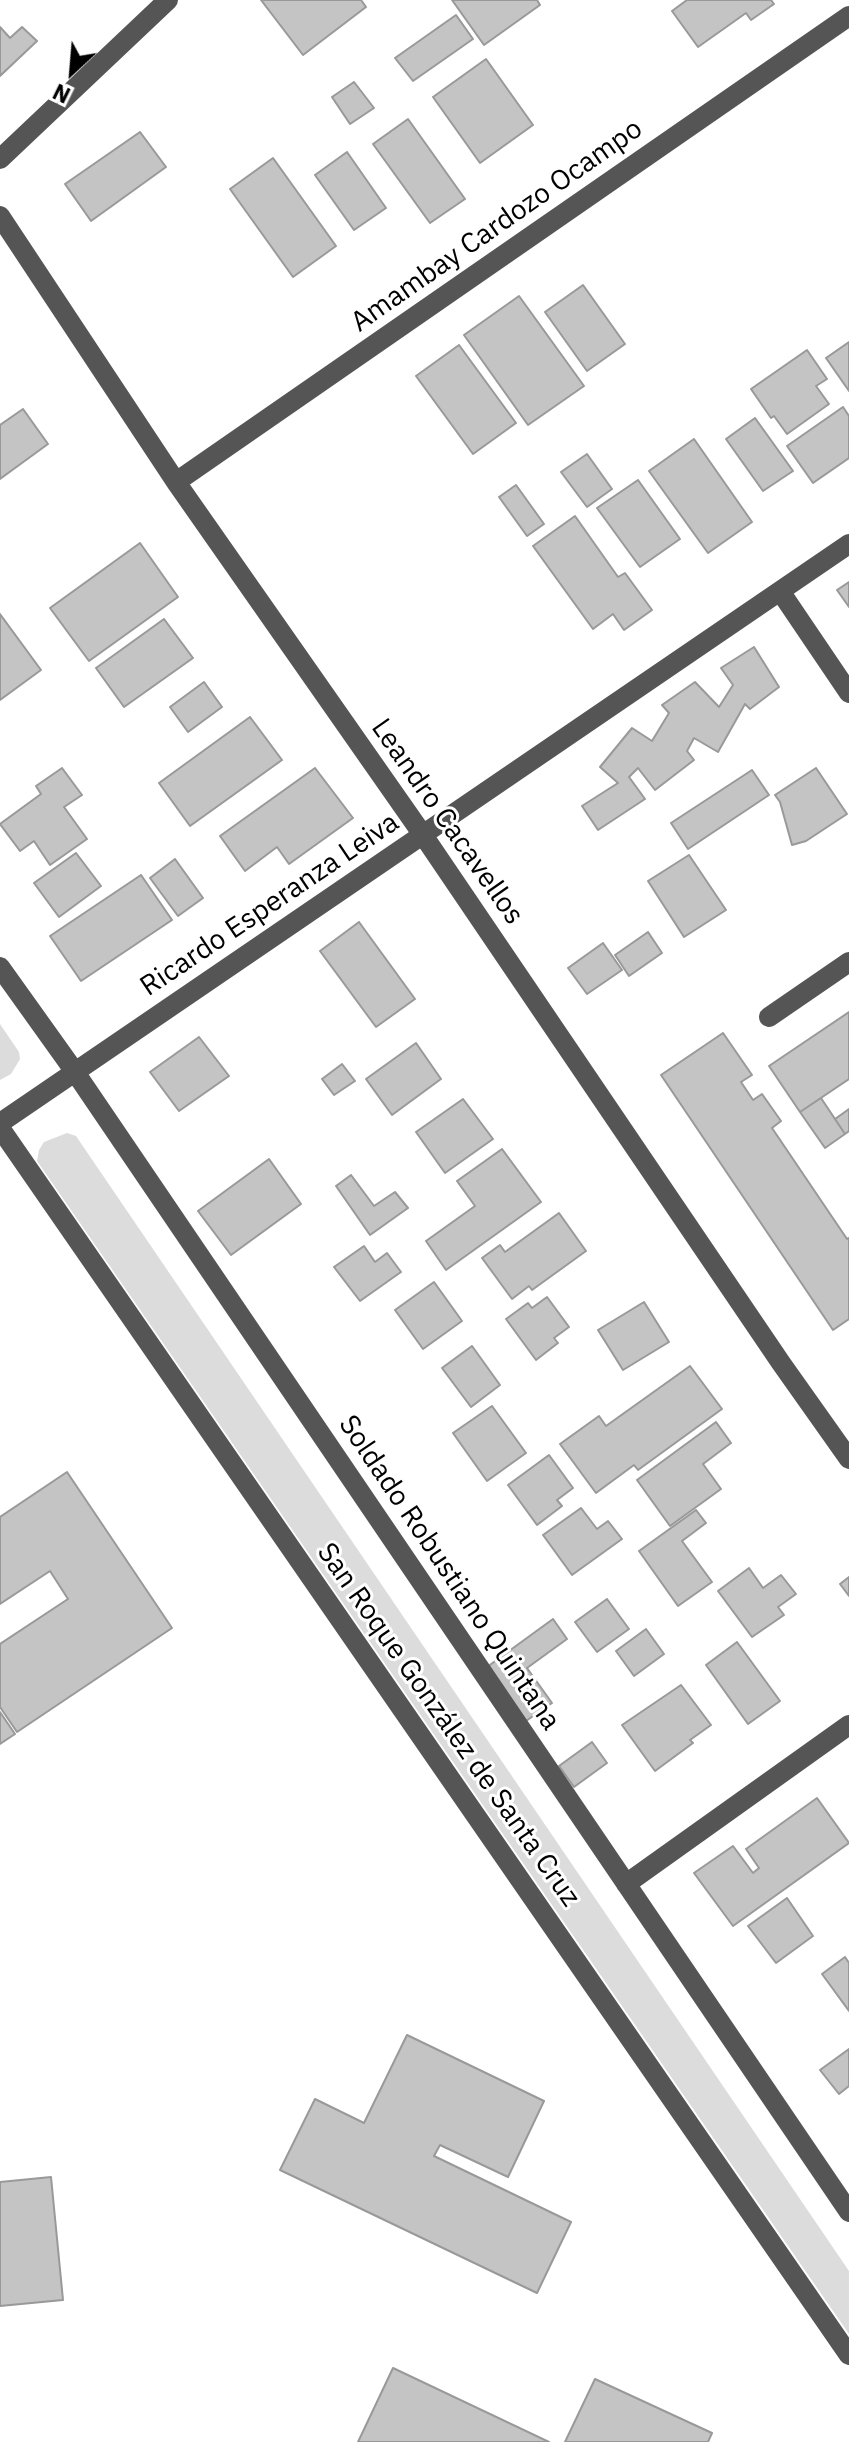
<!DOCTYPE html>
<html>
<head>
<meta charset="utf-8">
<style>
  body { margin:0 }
  #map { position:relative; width:849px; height:2442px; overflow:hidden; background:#fff; font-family:"IBM Plex Sans",sans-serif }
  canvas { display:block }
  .north { position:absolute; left:32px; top:32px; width:80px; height:80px; -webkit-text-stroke:6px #fff; paint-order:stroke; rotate:206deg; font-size:22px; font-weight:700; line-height:32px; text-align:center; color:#000 }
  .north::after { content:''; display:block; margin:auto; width:28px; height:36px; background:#000; clip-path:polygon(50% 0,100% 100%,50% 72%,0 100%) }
</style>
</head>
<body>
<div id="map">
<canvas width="849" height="2442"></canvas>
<div class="north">N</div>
</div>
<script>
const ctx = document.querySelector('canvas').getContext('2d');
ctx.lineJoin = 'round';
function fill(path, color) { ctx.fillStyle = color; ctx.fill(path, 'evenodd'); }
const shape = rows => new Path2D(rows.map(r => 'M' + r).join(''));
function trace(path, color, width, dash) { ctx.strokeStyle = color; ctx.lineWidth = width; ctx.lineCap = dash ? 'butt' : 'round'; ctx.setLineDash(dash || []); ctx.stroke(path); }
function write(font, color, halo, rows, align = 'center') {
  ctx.font = font + ' "IBM Plex Sans",sans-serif'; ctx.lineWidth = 6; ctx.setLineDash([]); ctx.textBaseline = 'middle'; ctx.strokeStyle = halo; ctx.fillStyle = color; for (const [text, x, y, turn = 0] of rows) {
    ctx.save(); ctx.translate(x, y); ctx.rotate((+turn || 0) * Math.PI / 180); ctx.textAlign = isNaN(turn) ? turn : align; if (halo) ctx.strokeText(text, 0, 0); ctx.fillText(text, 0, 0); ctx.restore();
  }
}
fill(shape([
  [0,1024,19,1052,20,1059,11,1074,0,1080],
  [67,1133,76,1136,849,2271,849,2334,37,1161,39,1150,44,1142]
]), '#dcdcdc');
const building = shape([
  [261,0,361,0,366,7,303,55,261,0],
  [452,0,537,0,540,5,484,45,452,0],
  [687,0,771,0,774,4,751,20,746,13,698,47,672,11,687,0],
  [456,15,473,39,413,81,395,58,456,15],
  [0,27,10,38,22,27,37,41,0,76,0,27],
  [486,59,533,125,480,163,433,97,486,59],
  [354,82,374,108,350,124,332,97,354,82],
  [408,119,465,199,430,223,373,144,408,119],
  [140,132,166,167,91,221,65,184,140,132],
  [347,152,386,208,354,230,315,175,347,152],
  [273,158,336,246,293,277,230,189,273,158],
  [583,285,625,344,587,371,545,312,583,285],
  [519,296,584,386,528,425,464,335,519,296],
  [849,342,849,391,826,358,849,342],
  [459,345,516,423,473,454,416,376,459,345],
  [807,350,827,379,816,386,829,404,787,434,774,416,771,418,751,389,807,350],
  [843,407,849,416,849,458,813,483,787,446,843,407],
  [23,409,48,444,0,479,0,425,23,409],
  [755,418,793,471,763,491,726,439,755,418],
  [694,439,752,522,708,553,649,471,694,439],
  [587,454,612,489,587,507,561,472,587,454],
  [638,480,680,539,640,567,597,508,638,480],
  [516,485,544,524,527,536,499,497,516,485],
  [575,516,618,577,625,573,652,610,624,630,613,614,593,629,533,546,575,516],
  [140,543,178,597,89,661,50,608,140,543],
  [849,582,849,607,837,590,849,582],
  [0,614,41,670,0,700,0,614],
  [164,619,193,658,124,707,96,668,164,619],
  [754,647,779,687,750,709,745,704,718,752,694,738,687,751,694,760,655,790,638,768,629,777,645,799,598,830,582,806,618,783,600,767,632,728,652,741,669,713,662,705,695,682,719,707,733,685,721,668,754,647],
  [204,682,222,707,188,732,170,707,204,682],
  [250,717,282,760,190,826,159,783,250,717],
  [62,768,82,795,64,807,87,839,50,865,34,841,20,851,0,824,41,794,36,786,62,768],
  [315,768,353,818,289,864,277,847,245,871,220,836,315,768],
  [816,768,847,814,806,841,792,845,780,802,775,795,816,768],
  [752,770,769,795,688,849,671,823,752,770],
  [76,853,101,886,59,917,34,883,76,853],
  [689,855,726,910,684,937,648,881,689,855],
  [175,859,203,898,178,916,150,878,175,859],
  [141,875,172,920,81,981,50,936,141,875],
  [359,922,415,999,376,1027,320,951,359,922],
  [648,932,662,953,629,976,615,955,648,932],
  [603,943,622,970,587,994,568,968,603,943],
  [849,1012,849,1079,800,1112,769,1066,849,1012],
  [723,1033,752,1075,741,1082,753,1100,762,1094,781,1121,772,1128,847,1239,849,1238,849,1319,833,1330,661,1075,723,1033],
  [199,1037,229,1076,179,1111,150,1072,199,1037],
  [416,1043,441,1079,392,1115,366,1079,416,1043],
  [342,1064,355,1081,334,1095,322,1079,342,1064],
  [821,1098,845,1134,825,1148,800,1112,821,1098],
  [463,1099,493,1139,445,1173,416,1132,463,1099],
  [849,1109,849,1131,845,1134,835,1119,849,1109],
  [502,1149,541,1202,446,1270,426,1241,475,1206,457,1181,502,1149],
  [269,1159,301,1204,231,1255,198,1211,269,1159],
  [351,1175,374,1206,395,1192,408,1208,370,1235,336,1186,351,1175],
  [559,1213,586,1251,532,1290,529,1286,512,1299,482,1258,500,1245,505,1252,559,1213],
  [364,1246,375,1262,387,1253,401,1272,360,1301,334,1267,364,1246],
  [434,1282,462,1321,423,1349,395,1310,434,1282],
  [547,1297,569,1327,554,1338,558,1343,536,1360,506,1319,528,1303,532,1308,547,1297],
  [644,1302,669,1342,623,1370,598,1330,644,1302],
  [472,1346,500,1385,471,1407,442,1368,472,1346],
  [690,1366,722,1409,638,1470,634,1465,596,1493,560,1444,599,1416,606,1426,690,1366],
  [492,1406,526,1453,487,1481,453,1433,492,1406],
  [716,1422,731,1443,703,1464,721,1489,670,1526,637,1480,716,1422],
  [549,1455,573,1488,557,1500,562,1506,537,1525,508,1485,549,1455],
  [67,1472,172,1628,17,1732,0,1707,0,1644,68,1599,50,1571,0,1604,0,1517,67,1472],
  [581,1508,597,1529,608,1521,622,1539,572,1575,543,1535,581,1508],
  [696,1510,706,1523,682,1541,712,1582,678,1606,639,1551,696,1510],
  [749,1568,763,1588,781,1575,796,1594,778,1607,784,1615,752,1637,718,1591,749,1568],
  [849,1577,849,1596,840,1584,849,1577],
  [607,1599,629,1629,597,1652,575,1622,607,1599],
  [553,1619,567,1639,527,1668,552,1703,526,1721,487,1667,553,1619],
  [646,1629,664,1654,634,1676,616,1651,646,1629],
  [737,1642,780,1701,748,1724,706,1665,737,1642],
  [681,1685,711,1725,690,1740,693,1743,655,1771,622,1725,681,1685],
  [0,1712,15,1734,0,1744,0,1712],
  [592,1742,607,1763,574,1787,559,1766,592,1742],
  [817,1798,849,1843,733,1926,694,1873,733,1846,753,1873,759,1868,746,1849,817,1798],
  [787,1898,813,1936,776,1963,748,1926,787,1898],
  [845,1957,849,1963,849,2011,822,1974,845,1957],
  [407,2035,544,2101,508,2177,440,2145,434,2156,571,2222,537,2293,280,2170,315,2099,364,2123,407,2035],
  [849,2049,849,2086,839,2094,820,2070,849,2049],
  [51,2177,63,2300,0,2306,0,2182,51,2177],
  [393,2368,549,2442,358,2442,393,2368],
  [595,2379,712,2433,708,2442,565,2442,595,2379]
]);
fill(building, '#c4c4c4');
trace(building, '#999', 2);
trace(shape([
  [0,159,168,0],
  [0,216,176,482,423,835,781,1363,849,1459],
  [176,482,849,16],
  [780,591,849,693],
  [0,967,75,1072,849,2212],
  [769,1017,849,962],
  [0,1123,849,544],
  [0,1128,849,2355],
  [626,1884,849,1725]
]), '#555', 20);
write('28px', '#000', '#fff', [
  ["Amambay Cardozo Ocampo",497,226,-35],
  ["Leandro Cacavellos",447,822,55],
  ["Ricardo Esperanza Leiva",270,905,-34],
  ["Soldado Robustiano Quintana",449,1573,56],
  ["San Roque González de Santa Cruz",448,1725,55]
]);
</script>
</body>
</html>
